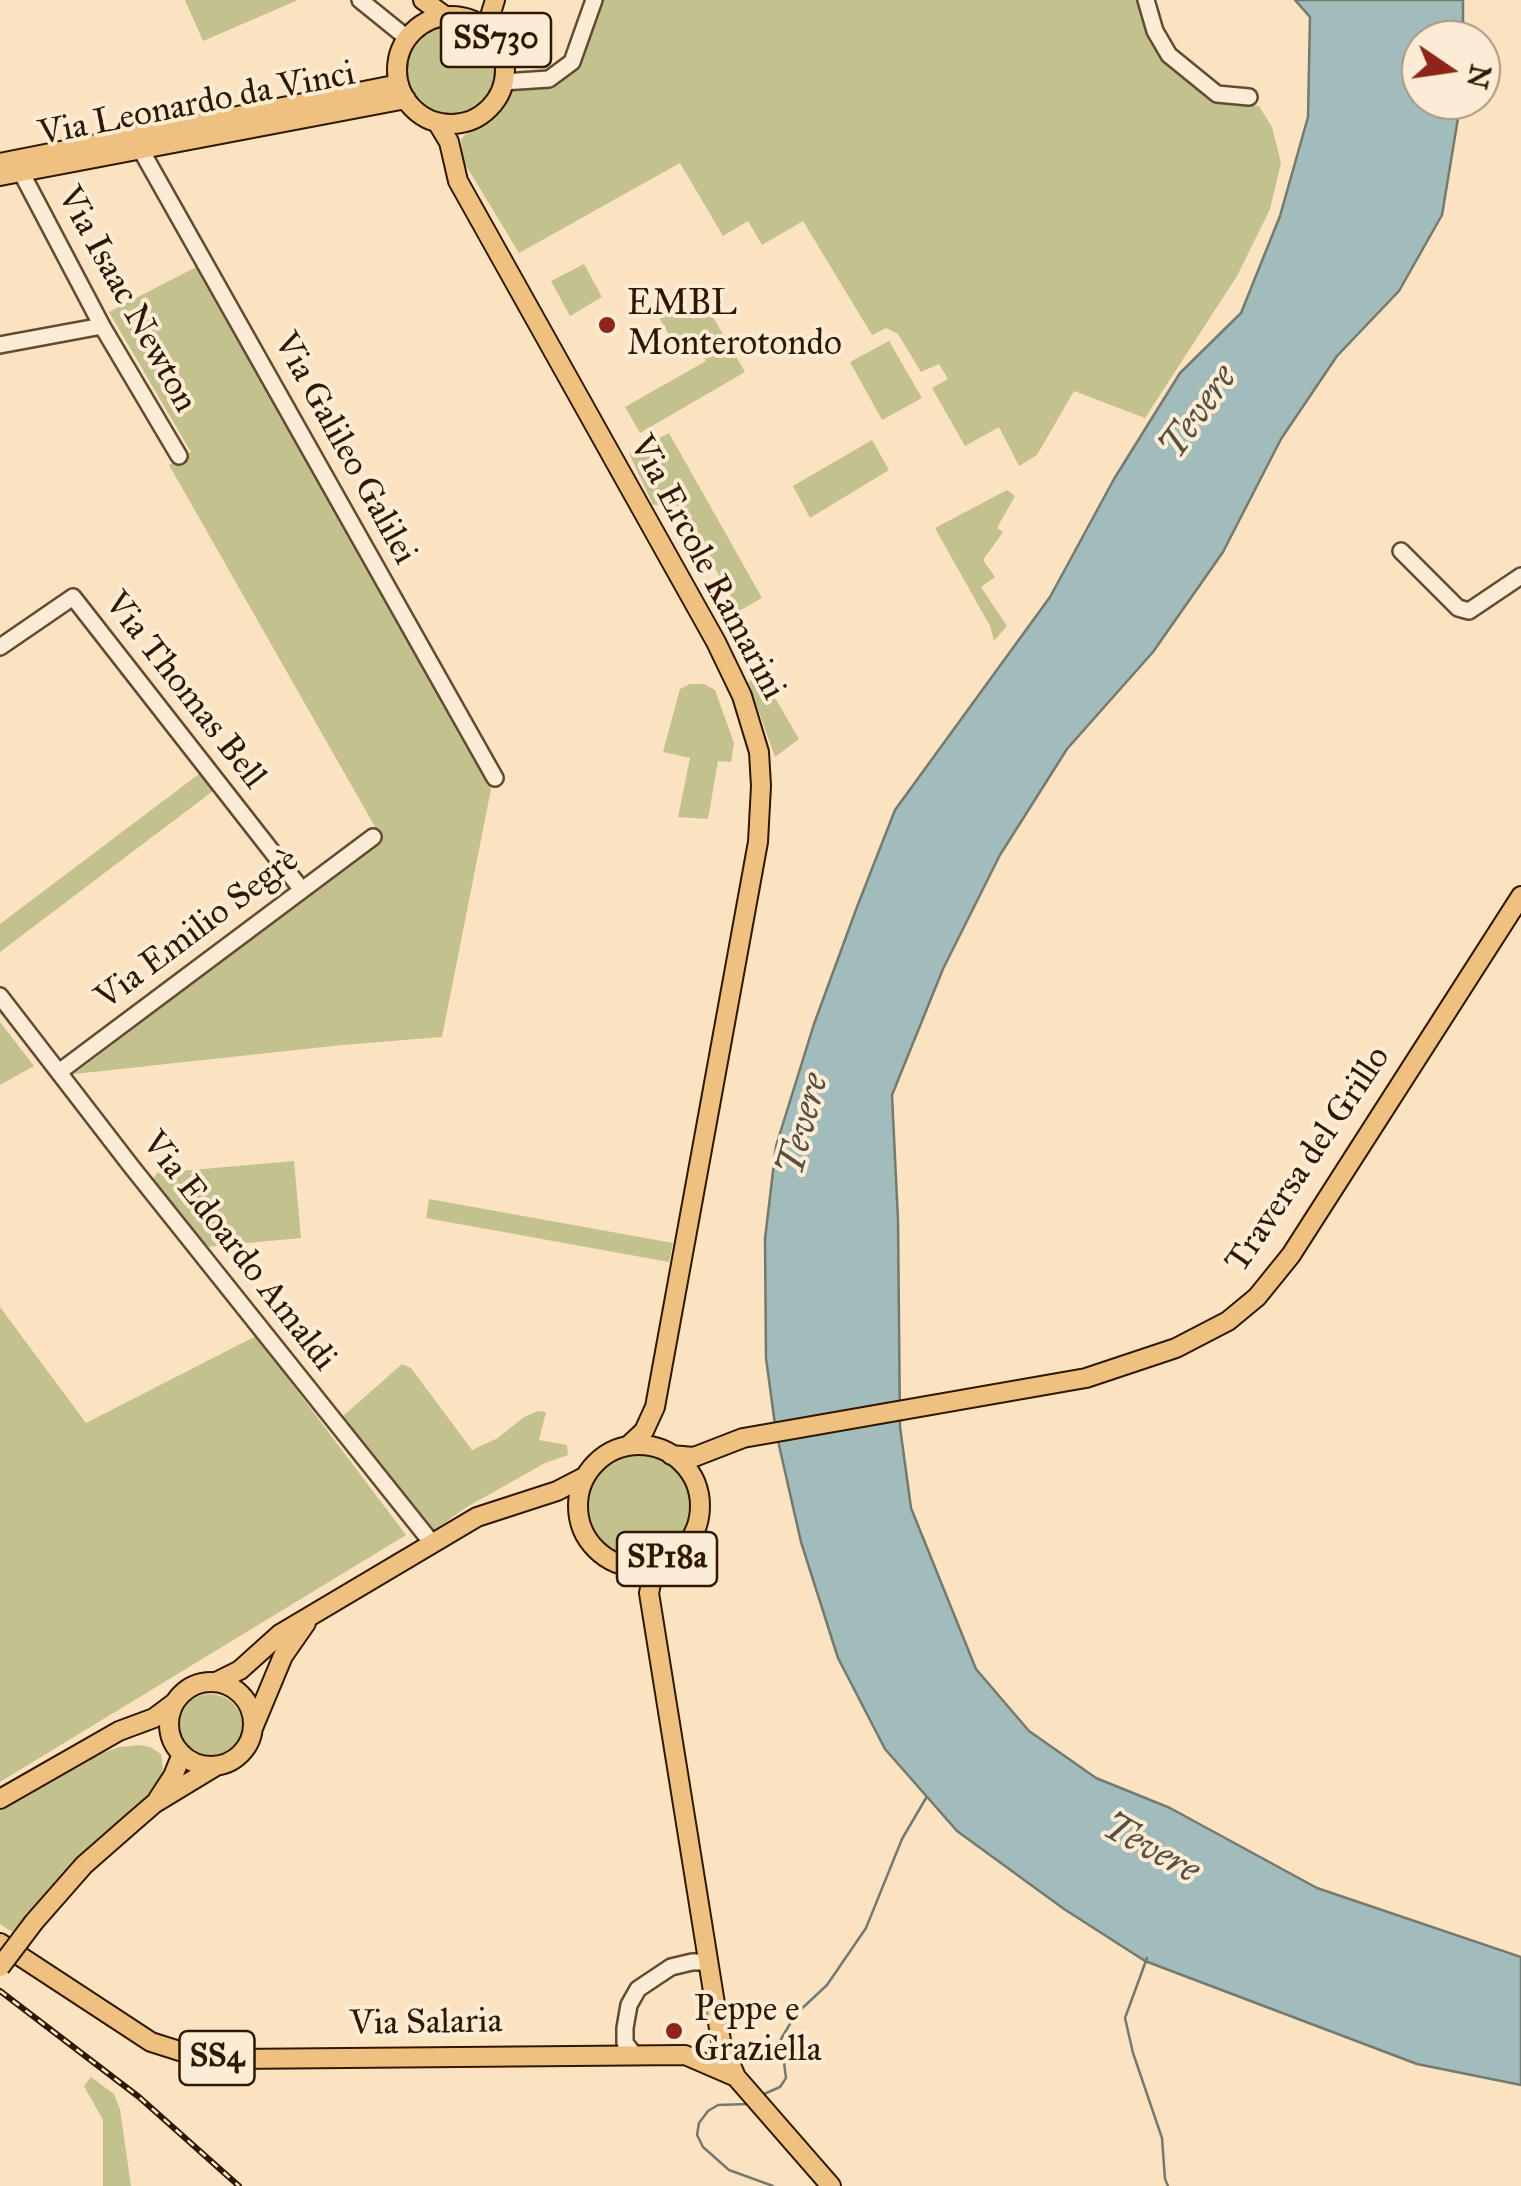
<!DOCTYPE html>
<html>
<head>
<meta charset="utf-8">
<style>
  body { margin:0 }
  #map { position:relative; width:1521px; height:2186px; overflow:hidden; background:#fbe2c0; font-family:"IM FELL Great Primer",serif }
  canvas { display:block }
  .north { position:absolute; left:1401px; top:20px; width:100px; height:100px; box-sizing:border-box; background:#fcecd6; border:2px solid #aa9780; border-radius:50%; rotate:103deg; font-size:28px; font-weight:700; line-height:40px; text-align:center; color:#301800 }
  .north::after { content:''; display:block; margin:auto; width:35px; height:45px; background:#8f2418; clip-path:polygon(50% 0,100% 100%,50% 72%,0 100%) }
</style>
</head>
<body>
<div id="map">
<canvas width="1521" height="2186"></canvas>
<div class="north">N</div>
</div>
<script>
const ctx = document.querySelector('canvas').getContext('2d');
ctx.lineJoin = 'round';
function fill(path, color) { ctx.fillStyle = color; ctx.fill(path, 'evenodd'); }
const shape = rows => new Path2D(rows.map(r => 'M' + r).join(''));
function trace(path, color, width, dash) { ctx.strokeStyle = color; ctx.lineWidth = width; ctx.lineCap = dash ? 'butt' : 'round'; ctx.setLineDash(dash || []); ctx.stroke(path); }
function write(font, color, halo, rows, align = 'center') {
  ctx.font = font + ' "IM FELL Great Primer",serif'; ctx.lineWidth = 8; ctx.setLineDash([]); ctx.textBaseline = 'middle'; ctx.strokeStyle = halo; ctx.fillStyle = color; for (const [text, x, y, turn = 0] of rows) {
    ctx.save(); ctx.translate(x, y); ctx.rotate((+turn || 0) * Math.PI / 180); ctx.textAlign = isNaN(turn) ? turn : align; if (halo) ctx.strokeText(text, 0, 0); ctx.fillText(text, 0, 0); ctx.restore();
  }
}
fill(shape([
  [185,0,298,0,203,41],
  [599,0,1143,0,1142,18,1165,57,1193,85,1220,101,1259,106,1272,127,1281,163,1270,209,1237,276,1145,418,1074,391,1037,455,1019,466,999,427,965,446,932,388,948,379,939,364,921,372,898,334,886,328,872,335,803,221,762,245,748,221,723,236,680,163,519,253,462,159,461,139,468,132,487,124,504,106,515,84,567,76,578,67],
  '403 71a47 47 0 1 1 94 0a47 47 0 1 1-94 0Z',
  [584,264,602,297,570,316,551,281],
  [198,266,491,789,442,1037,342,1045,74,1074,382,839,169,465,191,452,109,312],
  [669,298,681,318,706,305,745,372,640,433,625,407,706,361,694,338,676,347,653,307],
  [889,341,922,398,882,420,850,362],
  [669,433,762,598,739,611,680,506,653,505,629,453],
  [872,440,889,470,810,518,793,486],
  [1007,490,1015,496,997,528,1003,532,983,560,995,577,981,587,1007,626,994,641,990,626,935,528],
  [761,674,799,739,775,757,748,682],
  [690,684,704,684,715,690,734,743,731,762,718,761,708,819,678,817,690,758,663,752,680,689],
  [199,774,213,791,0,952,0,924],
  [0,1022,34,1066,0,1085],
  [294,1161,301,1238,205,1247,152,1181,157,1173],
  [429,1199,673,1243,669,1262,426,1218],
  [0,1307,86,1423,256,1336,406,1535,0,1782],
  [402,1364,411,1368,472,1450,498,1438,524,1417,538,1411,546,1412,539,1440,567,1445,568,1455,545,1463,465,1508,436,1529,429,1529,342,1417],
  '588 1506a51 51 0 1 1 102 0a51 51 0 1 1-102 0Z',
  '177 1727a33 33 0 1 1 66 0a33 33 0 1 1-66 0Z',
  [140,1745,150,1747,161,1754,163,1769,157,1785,133,1811,97,1842,12,1932,0,1924,0,1811,99,1754,119,1747],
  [91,2077,114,2094,120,2109,131,2186,103,2186,103,2120,84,2086]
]), '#c3c28f');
const water = shape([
  [1295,0,1463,0,1463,40,1421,40,1421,100,1461,100,1442,215,1399,291,1337,356,1281,439,1223,552,1153,652,1067,749,1000,855,943,969,892,1095,898,1220,900,1427,911,1508,976,1669,1029,1731,1096,1778,1170,1808,1317,1888,1521,1957,1521,2085,1417,2064,1145,1961,1064,1909,957,1831,885,1749,838,1658,801,1542,776,1432,766,1358,765,1239,776,1146,814,1024,857,907,895,810,1050,597,1114,479,1180,373,1241,313,1280,216,1308,117,1310,17,1295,0]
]);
fill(water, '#a1bcba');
trace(water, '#747a70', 2.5);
trace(shape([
  [1147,1958,1125,2018,1133,2053,1162,2138,1165,2179,1168,2186],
  [764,2094,780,2087,786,2078,781,2039,796,2014,827,1985,866,1928,902,1839,926,1798],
  [748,2104,718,2105,708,2111,699,2123,697,2135,703,2147,729,2170,773,2186]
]), '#747a70', 2.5);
const minor = shape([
  [360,0,407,38],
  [1146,0,1155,31,1169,55,1217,94,1249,97],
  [503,82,549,79,572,62,594,0],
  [141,150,495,778],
  [21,172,102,326,179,456],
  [0,345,102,326],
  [1401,551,1458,608,1469,611,1521,576],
  [0,647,73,597,302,890],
  [0,996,131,1166,432,1543],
  [59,1072,373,837],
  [633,2053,625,2043,625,2028,629,2005,638,1989,671,1967,692,1962,708,1962]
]);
const major = shape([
  [423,0,445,16],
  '397 70a54 54 0 1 1 108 0a54 54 0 1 1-108 0Z',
  [486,29,495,0],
  [437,122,449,142,458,181,716,642,742,696,759,752,761,786,758,842,655,1407,644,1431,629,1445],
  [0,163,399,84],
  [0,176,406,99],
  '578 1506a61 61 0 1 1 122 0a61 61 0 1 1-122 0Z',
  [671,1455,694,1457,743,1438,1086,1378,1176,1348,1228,1321,1257,1297,1291,1255,1521,896],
  [655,1565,649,1593,721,2041,736,2077],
  [216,1682,240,1670,280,1634,477,1517,557,1491,586,1476],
  '169 1724a42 42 0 1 1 84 0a42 42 0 1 1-84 0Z',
  [253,1728,283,1656,306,1623],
  [0,1799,119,1731,154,1718,174,1703],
  [158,1799,173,1776,182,1754],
  [34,1922,84,1865,133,1822,155,1803,216,1766],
  [0,1943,151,2042,189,2054,234,2059,685,2055,736,2077,831,2186]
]);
trace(minor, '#634a30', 20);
trace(major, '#301800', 22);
trace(minor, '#fcecd6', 15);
trace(major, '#eec180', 18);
const rail = shape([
  [0,1991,139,2097,239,2186]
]);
trace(rail, '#301800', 6);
trace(rail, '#fcecd6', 2.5, [8]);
const majorBridge = shape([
  [0,1967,34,1922]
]);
trace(majorBridge, '#301800', 22, []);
trace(majorBridge, '#eec180', 18);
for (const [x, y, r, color] of [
  [607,325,10,"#8f2418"],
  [674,2031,10,"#8f2418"]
]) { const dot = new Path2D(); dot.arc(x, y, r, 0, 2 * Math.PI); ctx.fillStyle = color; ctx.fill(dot); trace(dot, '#fcecd6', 4); }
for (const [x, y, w] of [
  [496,40,110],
  [667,1559,100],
  [217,2058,75]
]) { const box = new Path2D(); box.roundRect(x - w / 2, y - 27, w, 54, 8); ctx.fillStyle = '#fcecd6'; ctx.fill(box); trace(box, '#301800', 2.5); }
write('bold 32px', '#301800', null, [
  ["SS730",496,40],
  ["SP18a",667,1559],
  ["SS4",217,2058]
]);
write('35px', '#301800', '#fcecd6', [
  ["Via Leonardo da Vinci",197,105,-11],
  ["Via Isaac Newton",126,300,61],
  ["Via Galileo Galilei",344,449,61],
  ["Via Ercole Ramarini",706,568,62],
  ["Via Thomas Bell",184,691,52],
  ["Via Emilio Segrè",198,930,-37],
  ["Traversa del Grillo",1309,1160,-56],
  ["Via Edoardo Amaldi",238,1252,52],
  ["Via Salaria",426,2024,-1]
]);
write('35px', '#301800', '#fcecd6', [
  ["EMBL",627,305],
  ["Monterotondo",627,345],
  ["Peppe e",694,2011],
  ["Graziella",694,2051]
], 'left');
write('italic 38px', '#585141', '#fcecd6', [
  ["Tevere",1200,413,-55],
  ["Tevere",805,1125,-75],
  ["Tevere",1150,1850,29]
]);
</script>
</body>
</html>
